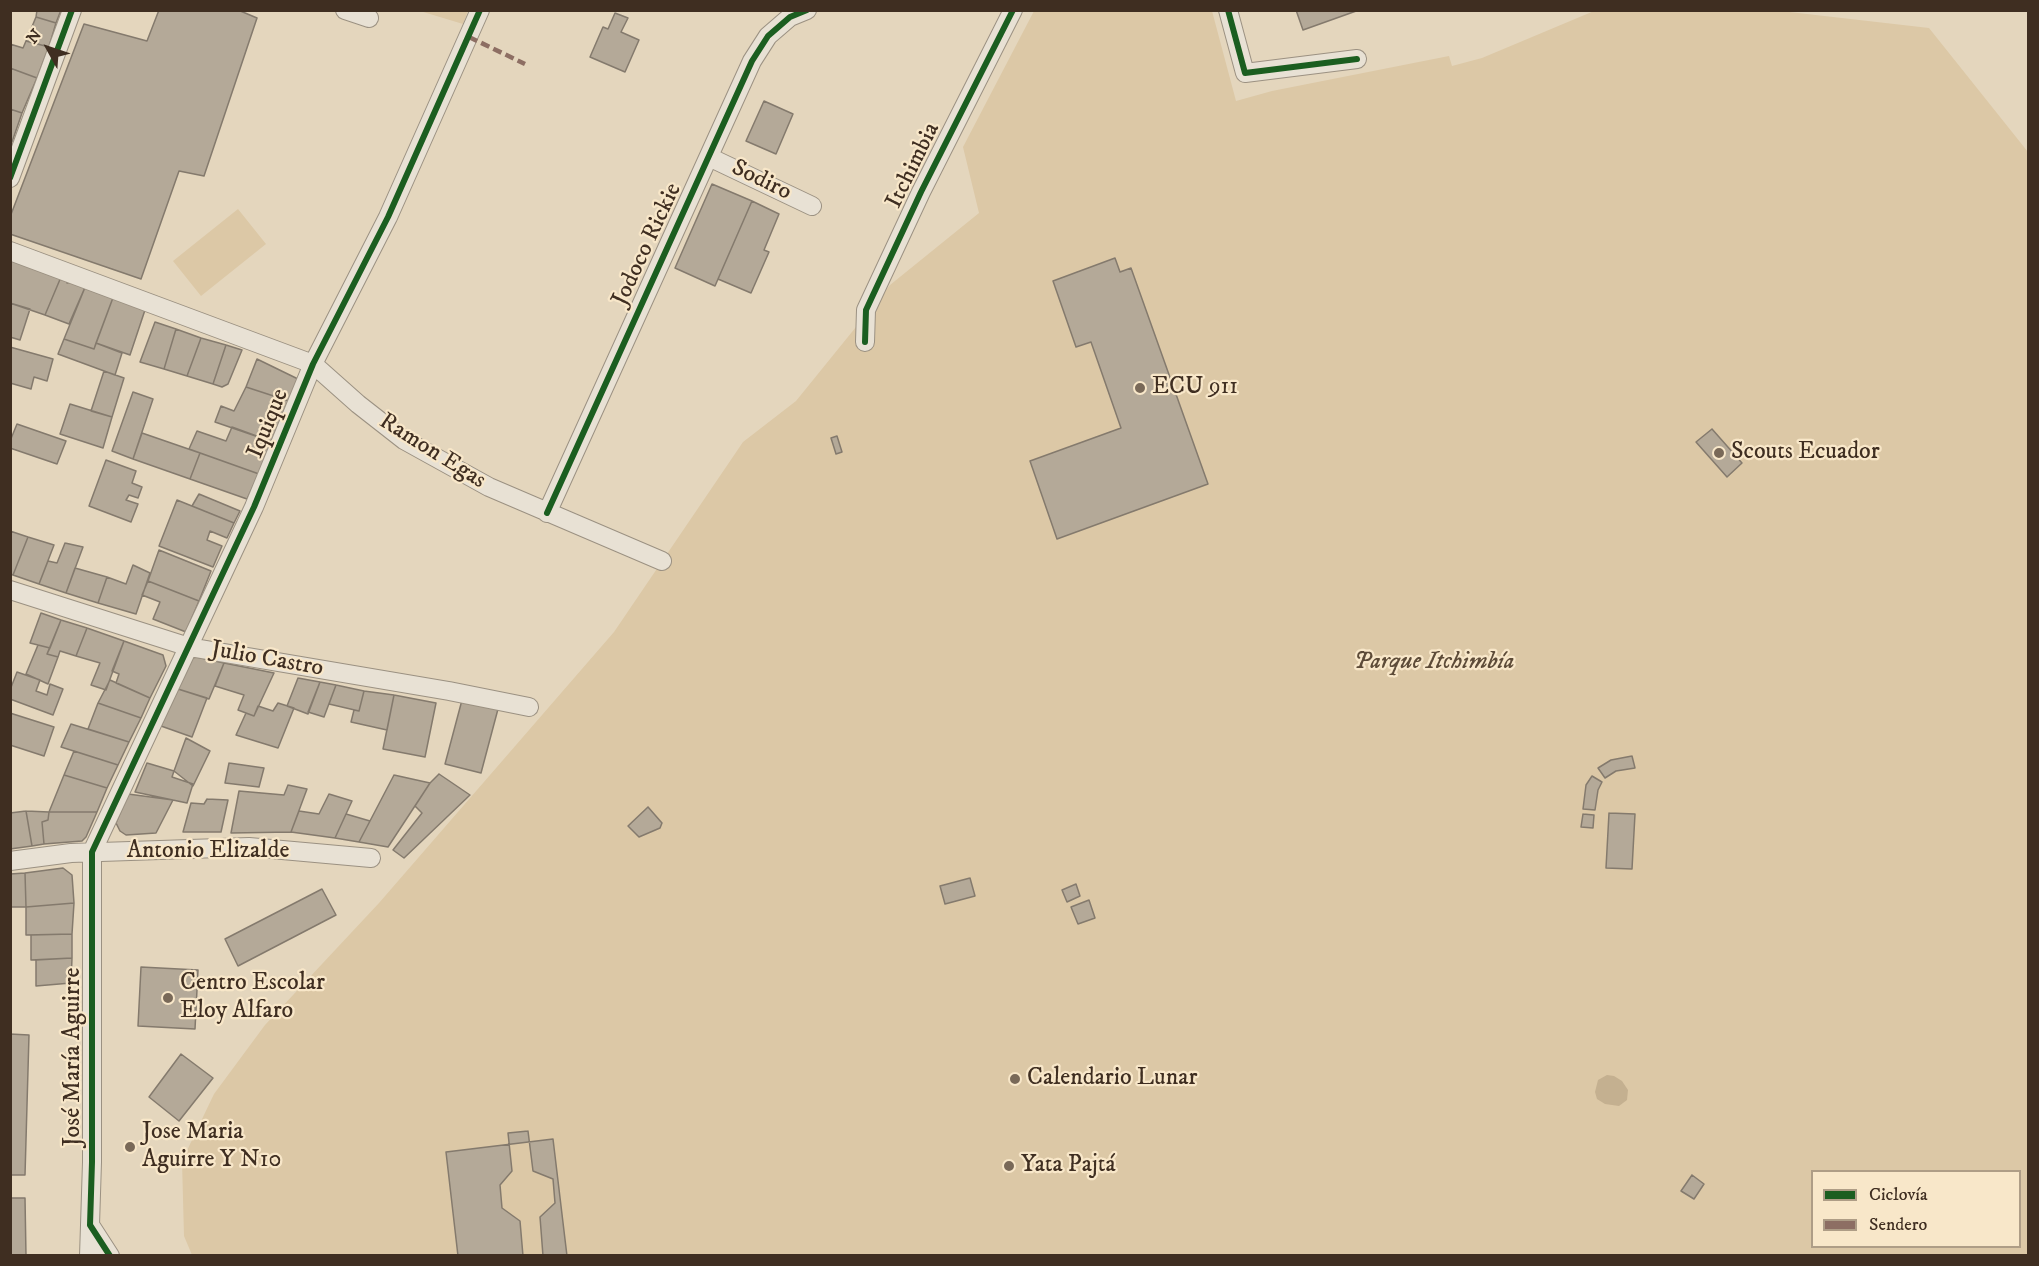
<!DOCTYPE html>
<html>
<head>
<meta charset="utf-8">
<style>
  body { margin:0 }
  #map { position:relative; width:2039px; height:1266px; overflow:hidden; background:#e4d6bd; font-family:"IM FELL DW Pica",serif }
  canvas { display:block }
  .frame { position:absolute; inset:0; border:12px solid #3f2e21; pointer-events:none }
  .legend { position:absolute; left:1811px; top:1170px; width:210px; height:78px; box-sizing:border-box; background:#f8e7c9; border:2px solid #ae9d86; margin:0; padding:8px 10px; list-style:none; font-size:18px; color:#3f2e21 }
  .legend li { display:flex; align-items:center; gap:12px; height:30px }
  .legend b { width:30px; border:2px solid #ae9d86 }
  .north { position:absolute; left:18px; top:18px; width:60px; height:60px; -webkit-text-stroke:4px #f8e7c9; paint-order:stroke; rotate:310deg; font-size:16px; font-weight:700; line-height:24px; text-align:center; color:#3f2e21 }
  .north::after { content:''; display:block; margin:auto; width:21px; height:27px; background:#3f2e21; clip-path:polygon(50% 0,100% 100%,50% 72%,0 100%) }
</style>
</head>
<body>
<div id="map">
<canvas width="2039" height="1266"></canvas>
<div class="frame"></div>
<ul class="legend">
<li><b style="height:8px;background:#1b5e20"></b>Ciclovía</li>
<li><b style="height:8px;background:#8d6e63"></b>Sendero</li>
</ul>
<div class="north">N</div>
</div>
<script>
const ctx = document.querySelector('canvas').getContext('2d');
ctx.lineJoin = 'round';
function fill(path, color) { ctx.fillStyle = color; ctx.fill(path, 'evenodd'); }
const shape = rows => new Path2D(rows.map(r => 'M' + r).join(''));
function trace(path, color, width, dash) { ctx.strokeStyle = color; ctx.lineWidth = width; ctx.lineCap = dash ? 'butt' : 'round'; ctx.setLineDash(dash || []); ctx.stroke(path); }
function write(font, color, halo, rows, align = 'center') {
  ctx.font = font + ' "IM FELL DW Pica",serif'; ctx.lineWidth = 4.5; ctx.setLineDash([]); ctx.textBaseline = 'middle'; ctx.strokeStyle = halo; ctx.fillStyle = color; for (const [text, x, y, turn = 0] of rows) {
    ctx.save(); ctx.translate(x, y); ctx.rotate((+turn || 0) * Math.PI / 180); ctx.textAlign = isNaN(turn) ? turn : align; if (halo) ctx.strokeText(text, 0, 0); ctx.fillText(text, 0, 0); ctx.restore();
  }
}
fill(shape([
  [1772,10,1929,28,2028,152,2028,1255,192,1255,184,1236,182,1161,214,1094,265,1025,379,903,614,632,743,442,796,401,890,285,979,213,963,147,1034,11,1212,11,1236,101,1272,91,1449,56,1452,66,1482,58,1594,11],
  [1812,1172,2020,1172,2020,1246,1812,1246],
  [420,11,468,10,468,11,463,24],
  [238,209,266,244,201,296,173,261]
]), '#dcc8a6');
fill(shape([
  [1607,1075,1614,1076,1622,1081,1628,1090,1627,1100,1619,1106,1605,1104,1597,1099,1595,1092,1598,1080]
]), '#c4b090');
const building = shape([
  [37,10,61,10,56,23,36,17,37,10],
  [159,10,238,10,257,18,204,176,179,171,141,279,10,234,10,217,84,24,147,41,159,10],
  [1296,10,1359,10,1303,30,1296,10],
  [615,13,628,18,621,32,639,40,625,72,590,57,603,27,608,29,615,13],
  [36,17,56,23,49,47,26,41,36,17],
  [26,41,49,47,37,78,10,68,10,44,23,48,26,41],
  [10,68,37,78,22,113,10,109,10,68],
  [764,101,793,114,776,154,746,141,764,101],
  [10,109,22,113,12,142,10,141,10,109],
  [712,184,752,201,715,286,675,268,712,184],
  [752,201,779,214,764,250,769,252,751,293,718,279,752,201],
  [1115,258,1120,272,1131,268,1208,484,1057,539,1030,461,1121,428,1091,342,1076,347,1053,281,1115,258],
  [10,259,61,277,45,315,10,303,10,259],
  [61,277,67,279,67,283,76,281,86,285,69,324,45,315,61,277],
  [86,285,114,295,94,349,64,339,86,285],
  [114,295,146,307,130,355,96,343,114,295],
  [10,303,30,309,20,340,10,337,10,303],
  [155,322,176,329,164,369,140,362,155,322],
  [176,329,201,338,187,376,164,369,176,329],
  [201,338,226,345,213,384,187,376,201,338],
  [64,339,94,349,96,343,122,353,115,375,58,354,64,339],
  [226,345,242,350,228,384,222,387,213,384,226,345],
  [10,347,53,359,47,381,34,377,31,389,10,383,10,347],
  [257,359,298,379,292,402,246,387,257,359],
  [104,371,124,378,112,417,91,411,104,371],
  [246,387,292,402,273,442,215,422,221,406,234,411,246,387],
  [133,392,153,399,133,459,112,451,133,392],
  [70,404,112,417,103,448,60,434,70,404],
  [17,424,66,441,57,464,10,448,10,441,17,424],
  [232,427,273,442,259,474,189,449,197,431,226,441,232,427],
  [1712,429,1742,463,1727,477,1696,442,1712,429],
  [142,433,200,453,190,479,133,459,142,433],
  [837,436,842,452,836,454,831,438,837,436],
  [200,453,259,474,247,499,190,479,200,453],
  [106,460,136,471,132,483,142,487,138,498,129,495,126,500,138,504,131,522,89,506,106,460],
  [199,494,240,511,234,523,192,506,199,494],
  [177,500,234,523,227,538,210,531,207,540,222,546,213,567,159,546,177,500],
  [10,531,28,537,13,575,10,574,10,531],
  [28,537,54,545,39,584,13,575,28,537],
  [65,543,83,547,66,593,39,584,48,561,57,563,65,543],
  [159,550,211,571,199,601,148,581,159,550],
  [133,565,150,573,136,614,98,603,107,577,126,584,133,565],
  [75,568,107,577,98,603,66,593,75,568],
  [148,581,199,601,186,632,153,619,160,602,142,595,148,581],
  [41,613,61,620,50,648,30,643,41,613],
  [61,620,87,628,76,656,60,651,58,657,47,654,61,620],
  [87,628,124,641,106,690,91,685,100,663,76,656,87,628],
  [124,641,163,655,166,666,150,698,116,683,119,674,112,671,124,641],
  [38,645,50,648,47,654,58,657,48,684,26,674,38,645],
  [197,657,224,663,209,699,178,689,192,658,197,657],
  [224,663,274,673,254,716,238,710,244,695,215,686,224,663],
  [17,672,40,680,36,691,47,695,50,684,63,689,53,715,10,699,10,690,17,672],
  [298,678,320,682,308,714,287,706,298,678],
  [110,680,150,698,141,718,98,703,110,680],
  [320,682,336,685,324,717,308,712,320,682],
  [336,685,364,691,359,711,329,704,336,685],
  [178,689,207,698,192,737,161,726,178,689],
  [364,691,394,695,387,730,351,722,354,710,359,711,364,691],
  [394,695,436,703,425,757,383,749,394,695],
  [462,700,498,709,481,773,445,764,462,700],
  [98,703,141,718,129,742,88,729,98,703],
  [278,703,294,708,278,748,236,735,246,713,254,716,258,706,273,711,278,703],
  [10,713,54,727,44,756,10,745,10,713],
  [71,724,129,742,118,765,61,747,71,724],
  [186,738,210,751,193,786,174,771,186,738],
  [74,751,118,765,107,788,64,775,74,751],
  [1632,756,1635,768,1616,771,1605,778,1598,768,1611,760,1632,756],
  [147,763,174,771,172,777,193,784,187,803,135,792,147,763],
  [229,763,264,768,259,787,225,783,229,763],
  [439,774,470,795,404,858,393,850,422,813,415,806,430,783,439,774],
  [64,775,107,788,97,812,49,812,64,775],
  [394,775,430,783,388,847,359,842,394,775],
  [1592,776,1602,782,1598,790,1595,810,1583,809,1586,785,1592,776],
  [288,785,307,789,291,832,231,833,239,791,284,795,288,785],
  [128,794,173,800,156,833,126,835,120,831,116,823,128,794],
  [329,794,352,801,335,838,291,832,299,811,319,814,329,794],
  [207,799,228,800,221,832,183,832,191,803,204,804,207,799],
  [648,807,662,823,660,828,639,837,628,826,648,807],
  [26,811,49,812,48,820,42,822,44,844,32,846,26,811],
  [26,811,32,846,10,849,10,813,26,811],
  [49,812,97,812,86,837,82,841,44,844,42,822,48,820,49,812],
  [1609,813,1635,814,1632,869,1606,868,1609,813],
  [346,814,370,821,359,842,335,838,346,814],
  [1583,814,1594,815,1593,828,1581,827,1583,814],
  [63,868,72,875,74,903,26,907,25,873,63,868],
  [25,873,26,907,10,907,10,874,25,873],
  [970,878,975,896,945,904,940,886,970,878],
  [1076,884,1080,896,1067,902,1062,890,1076,884],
  [322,889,336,915,238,966,225,939,322,889],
  [1089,900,1095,918,1078,924,1071,907,1089,900],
  [74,903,72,934,26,935,26,907,74,903],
  [72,934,72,958,31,960,31,935,72,934],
  [72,958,71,983,36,986,36,960,72,958],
  [141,967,198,970,195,1029,138,1026,141,967],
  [10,1034,29,1035,25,1175,10,1175,10,1034],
  [181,1054,213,1078,179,1121,149,1097,181,1054],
  [528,1131,533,1171,553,1179,555,1203,540,1217,543,1256,523,1256,520,1221,502,1208,500,1185,512,1171,508,1133,528,1131],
  [553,1139,567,1256,458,1256,446,1152,553,1139],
  [1692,1175,1704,1184,1694,1199,1681,1191,1692,1175],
  [10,1198,25,1198,26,1256,10,1256,10,1198]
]);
fill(building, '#b4a998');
trace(building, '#847a6d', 1.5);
const street = shape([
  [345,10,369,18],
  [1228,10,1245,73,1357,59],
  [709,157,812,206],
  [10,178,72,10],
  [10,251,313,364,358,404,404,440,489,487,662,561],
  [865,342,866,310,921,192,1013,10],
  [547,513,752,61,768,36,790,17,807,10],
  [10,590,189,647,449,691,529,707],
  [10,861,71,853,249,847,371,858],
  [89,1256,90,1225],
  [110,1256,90,1225,92,1162,92,852,254,507,313,364,388,217,480,10]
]);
trace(street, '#9b9182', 20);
trace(street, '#e8e1d4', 18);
trace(shape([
  [469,37,525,64]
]), '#8d6e63', 4.5, [9, 4.5]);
trace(shape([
  [1228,10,1245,73,1357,59],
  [10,178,72,10],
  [865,342,866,310,921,192,1013,10],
  [547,513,752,61,768,36,790,17,807,10],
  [110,1256,90,1225,92,1162,92,852,254,507,313,364,388,217,480,10]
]), '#1b5e20', 6);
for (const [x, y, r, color] of [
  [1140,388,6,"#796958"],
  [1719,453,6,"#796958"],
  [168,998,6,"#796958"],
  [1015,1079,6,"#796958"],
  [130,1147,6,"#796958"],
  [1009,1166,6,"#796958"]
]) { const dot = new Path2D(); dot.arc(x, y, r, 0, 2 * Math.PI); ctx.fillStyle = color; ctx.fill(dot); trace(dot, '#f8e7c9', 2); }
write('24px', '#3f2e21', '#f8e7c9', [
  ["Itchimbia",914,166,-64],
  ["Sodiro",761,181,26],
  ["Jodoco Rickie",648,245,-65],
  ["Iquique",269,424,-68],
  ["Ramon Egas",432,452,32],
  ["Julio Castro",267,660,10],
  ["Antonio Elizalde",208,852],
  ["José María Aguirre",74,1057,-90]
]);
write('24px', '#3f2e21', '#f8e7c9', [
  ["ECU 911",1152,388],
  ["Scouts Ecuador",1731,453],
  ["Centro Escolar",180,984],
  ["Eloy Alfaro",180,1012],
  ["Calendario Lunar",1027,1079],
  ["Jose Maria",142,1133],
  ["Aguirre Y N10",142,1161],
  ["Yata Pajtá",1021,1166]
], 'left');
write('italic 24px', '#5d4b38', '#f8e7c9', [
  ["Parque Itchimbía",1434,663]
]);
</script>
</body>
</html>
